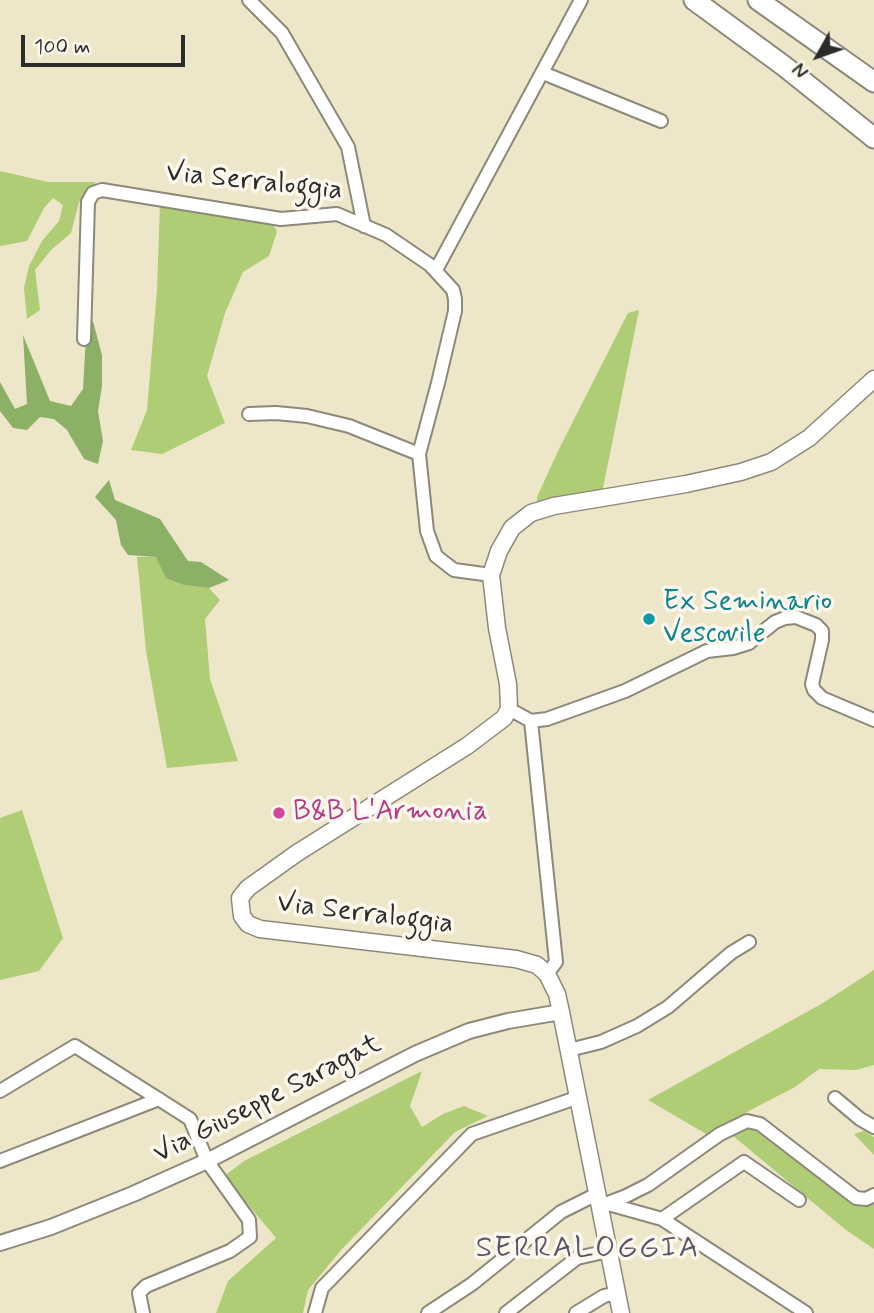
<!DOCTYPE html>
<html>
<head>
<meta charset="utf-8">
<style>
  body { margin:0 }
  #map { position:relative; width:874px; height:1313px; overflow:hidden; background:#ede6c8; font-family:Mynerve,sans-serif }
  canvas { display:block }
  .north { position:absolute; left:783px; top:21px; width:70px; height:70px; -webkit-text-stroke:5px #fbf7ec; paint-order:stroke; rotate:230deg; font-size:19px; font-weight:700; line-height:28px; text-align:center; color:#2b2b2b }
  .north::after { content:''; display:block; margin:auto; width:24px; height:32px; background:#2b2b2b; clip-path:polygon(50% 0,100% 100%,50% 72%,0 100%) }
  .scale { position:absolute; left:21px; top:35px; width:164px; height:32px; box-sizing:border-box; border:4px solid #2b2b2b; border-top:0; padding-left:9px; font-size:21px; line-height:24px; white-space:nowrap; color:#2b2b2b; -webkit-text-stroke:5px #fbf7ec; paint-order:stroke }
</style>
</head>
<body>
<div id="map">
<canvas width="874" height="1313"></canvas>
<div class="north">N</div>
<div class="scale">100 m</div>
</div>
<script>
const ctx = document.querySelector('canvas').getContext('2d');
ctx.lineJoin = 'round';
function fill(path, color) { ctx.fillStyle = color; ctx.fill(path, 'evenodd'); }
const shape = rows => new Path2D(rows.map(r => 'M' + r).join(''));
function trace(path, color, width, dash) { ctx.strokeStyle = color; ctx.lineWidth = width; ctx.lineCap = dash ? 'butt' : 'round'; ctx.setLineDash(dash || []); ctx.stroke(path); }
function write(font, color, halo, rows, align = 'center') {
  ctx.font = font + ' Mynerve,sans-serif'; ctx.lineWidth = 7; ctx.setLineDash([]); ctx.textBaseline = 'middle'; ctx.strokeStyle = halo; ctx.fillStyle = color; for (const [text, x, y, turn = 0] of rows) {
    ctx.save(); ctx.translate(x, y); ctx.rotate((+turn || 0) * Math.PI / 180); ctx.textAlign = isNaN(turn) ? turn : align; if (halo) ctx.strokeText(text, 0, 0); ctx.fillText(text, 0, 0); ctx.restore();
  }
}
fill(shape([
  [0,171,48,182,96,182,79,202,71,233,51,250,35,270,40,310,27,319,24,288,29,266,42,241,59,221,63,205,53,198,44,208,27,241,0,246],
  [160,204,273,224,277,232,269,256,243,272,225,313,207,376,225,423,162,454,131,450,147,410,157,290],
  [639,310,602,493,537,507,537,497,560,447,628,313],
  [137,557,156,557,184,585,209,588,220,600,205,619,210,679,238,761,167,768,146,651],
  [22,810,63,938,39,971,0,980,0,818],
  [874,970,874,1065,856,1070,819,1069,795,1087,745,1113,776,1144,856,1204,874,1196,874,1249,846,1230,720,1125,708,1135,648,1100,823,1003],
  [422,1071,410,1106,422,1127,443,1114,464,1106,488,1116,455,1132,342,1249,308,1290,303,1313,216,1313,228,1281,276,1238,224,1176,244,1161],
  [864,1131,874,1137,874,1155,854,1134]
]), '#afcd74');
fill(shape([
  [93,321,102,355,102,386,98,411,103,441,98,464,84,459,67,430,54,419,40,417,27,430,13,428,0,411,0,382,15,409,27,404,23,335,50,401,71,406,83,389,86,336],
  [109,480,115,500,160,519,188,561,201,562,229,580,209,588,184,585,166,578,156,557,128,555,121,545,116,520,95,497]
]), '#8bb066');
const minor = shape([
  [249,0,282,33,348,147,364,226],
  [543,73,661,121],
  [436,270,581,0],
  [84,339,88,202,93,193,102,190,281,219,337,214,386,235,430,265,453,290,455,299,455,311,438,383,419,454,427,531,436,556,454,570,491,575],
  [249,414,276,413,307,416,349,426,419,454],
  [509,709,531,721,547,719,625,691,707,651,733,648,749,643,775,622,785,618,796,617,816,625,822,631,822,640,812,684,814,690,822,698,874,720],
  [531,721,556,962,547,974],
  [569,1050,601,1042,637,1026,668,1007,731,953,749,942],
  [0,1091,75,1046,190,1119,207,1161,249,1220,250,1237,230,1251,146,1286,139,1293,143,1313],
  [835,1098,860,1119,874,1127],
  [0,1161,159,1099],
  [608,1204,662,1219,744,1162,799,1200],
  [600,1206,626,1196,648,1185,720,1134,747,1121,760,1124,856,1198,866,1199,874,1195],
  [662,1219,806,1313],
  [315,1313,322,1288,472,1134,579,1097],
  [428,1313,472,1284,561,1212,597,1194],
  [506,1313,577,1258,608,1251],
  [576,1313,604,1296,617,1293]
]);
const tertiary = shape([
  [0,1243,51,1227,133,1194,207,1161,415,1054,469,1031,508,1021,561,1012]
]);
const secondary = shape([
  [621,1313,561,1012,557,994,547,974,537,965,516,959,260,929,248,924,242,916,240,898,248,888,297,853,467,746,504,718,509,709,508,684,497,628,491,575,499,551,512,528,531,513,554,506,686,484,741,472,771,462,809,438,874,379]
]);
const trunk = shape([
  [694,0,784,66,874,138],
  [758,0,874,82]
]);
trace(minor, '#8c887a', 16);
trace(tertiary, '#8c887a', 18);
trace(secondary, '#8c887a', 19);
trace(trunk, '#8c887a', 23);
trace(minor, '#fff', 12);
trace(tertiary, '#fff', 14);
trace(secondary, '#fff', 16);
trace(trunk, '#fff', 19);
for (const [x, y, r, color] of [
  [649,619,7,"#0f9aa8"],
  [279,813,7,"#d1479c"]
]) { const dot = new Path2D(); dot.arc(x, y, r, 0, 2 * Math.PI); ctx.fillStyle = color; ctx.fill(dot); trace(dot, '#fbf7ec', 2.5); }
write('28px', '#2b2b2b', '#fbf7ec', [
  ["Via Serraloggia",254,183,6],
  ["Via Serraloggia",365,915,7],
  ["Via Giuseppe Saragat",268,1100,-27]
]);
write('28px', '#0d838f', '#fbf7ec', [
  ["Ex Seminario",663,603],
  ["Vescovile",663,635]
], 'left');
write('28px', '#b23c85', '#fbf7ec', [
  ["B&B L'Armonia",293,813]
], 'left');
ctx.letterSpacing = '2px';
write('30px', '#5b5469', '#fbf7ec', [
  ["SERRALOGGIA",588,1250]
]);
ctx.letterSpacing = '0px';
</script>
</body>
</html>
